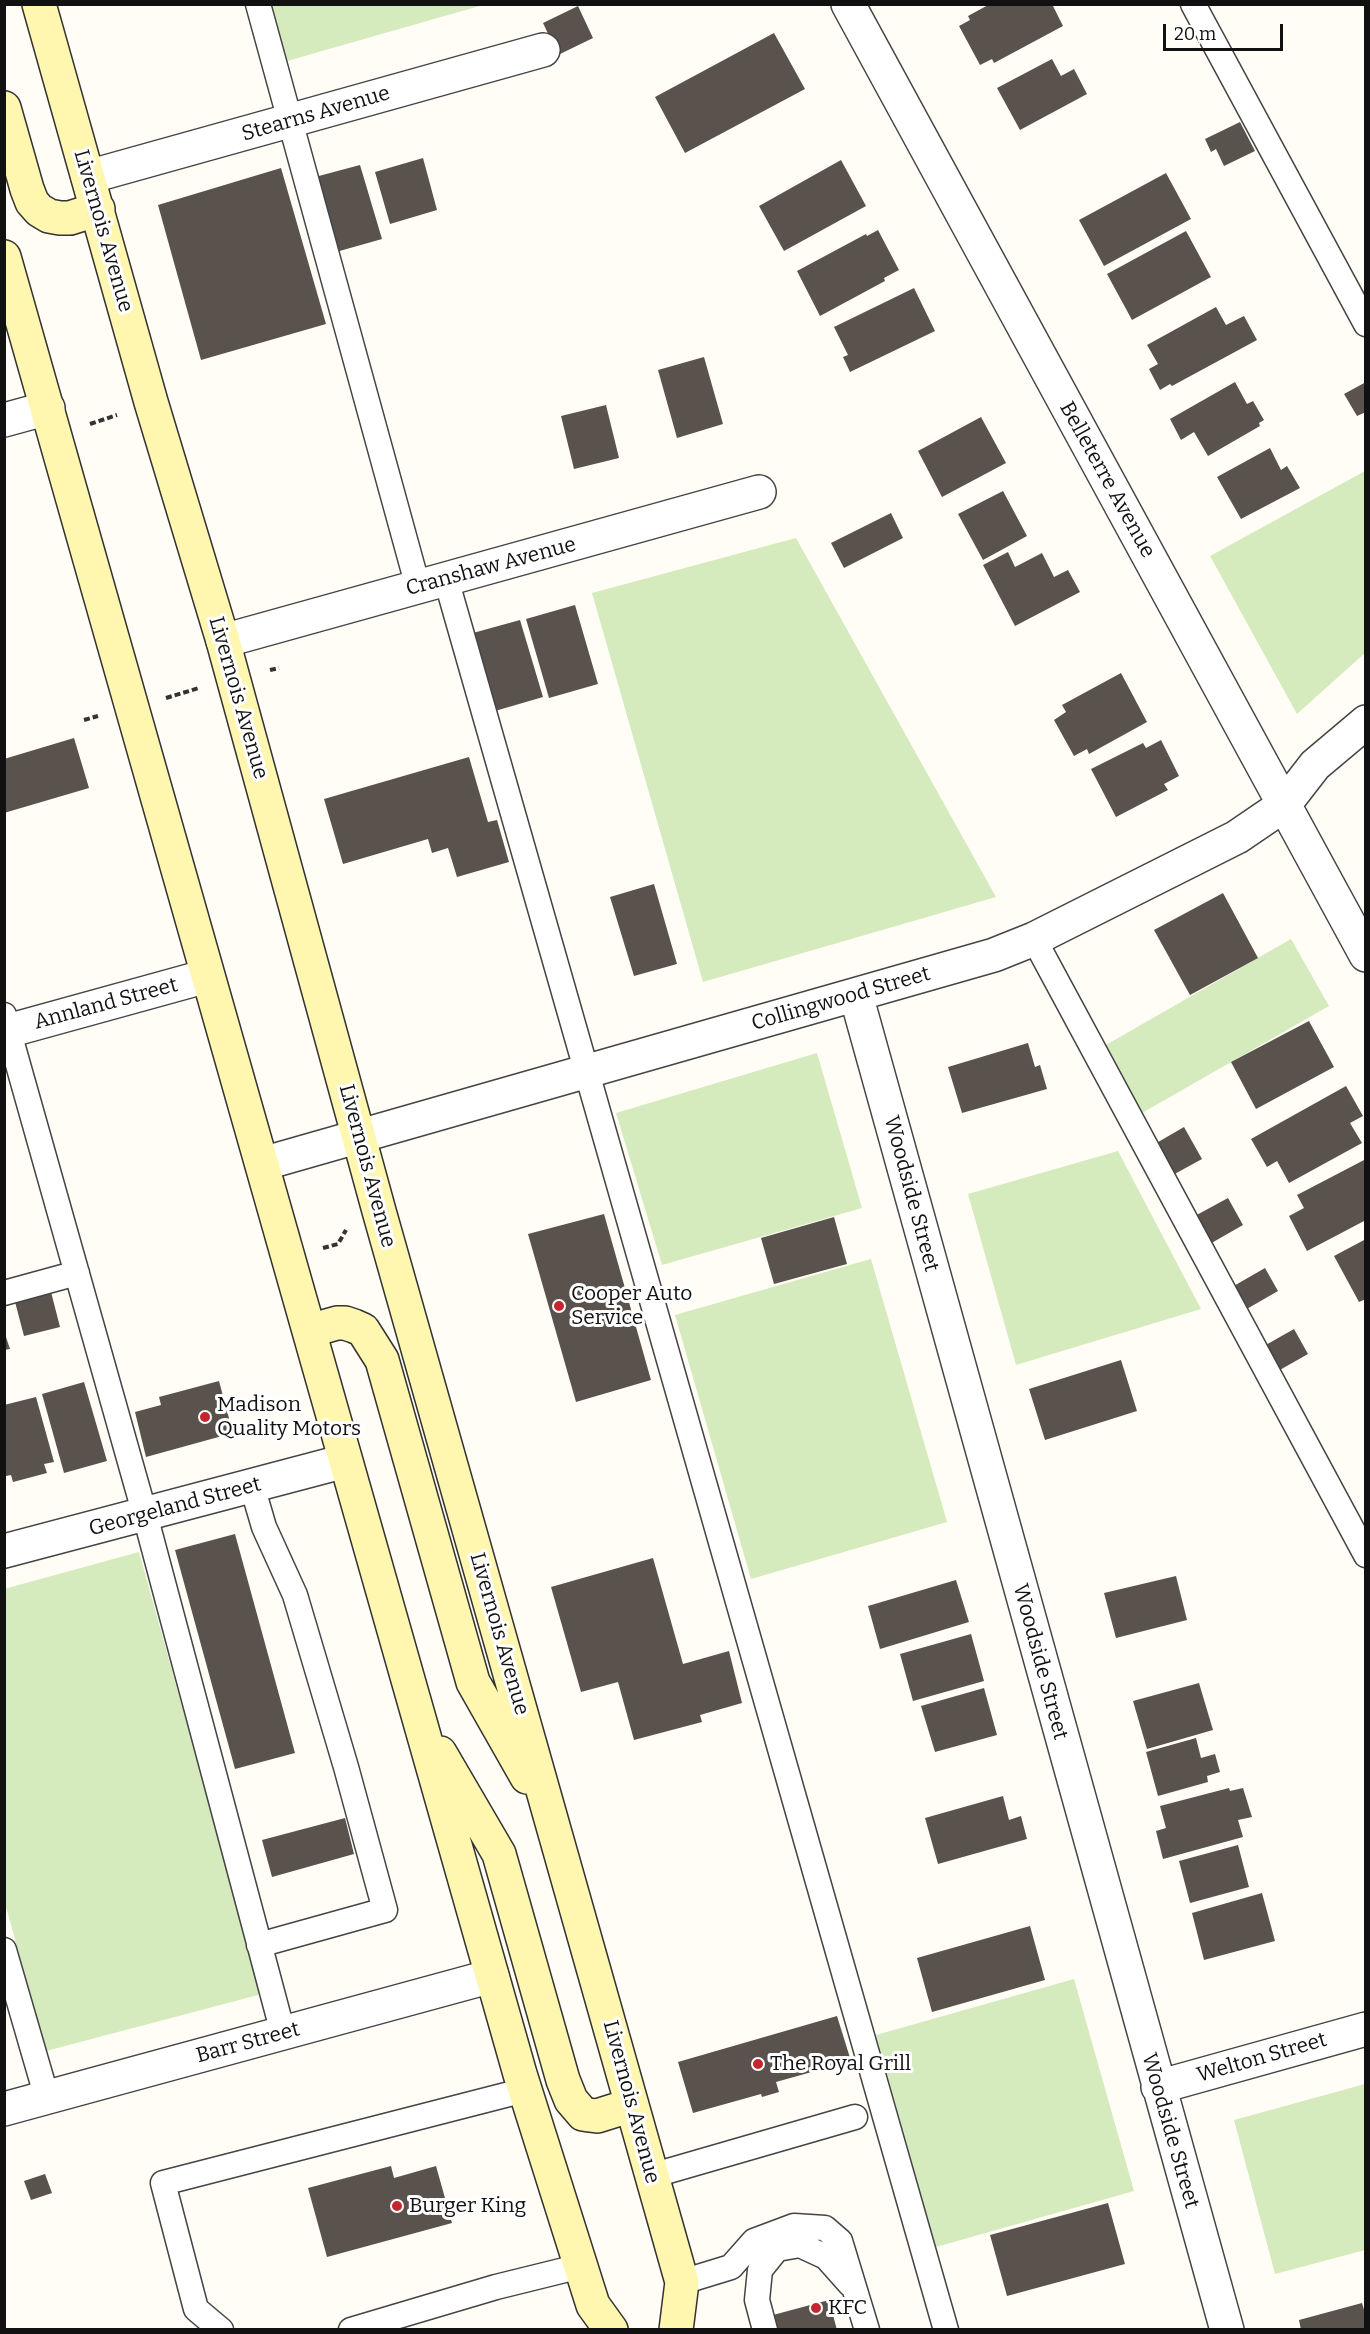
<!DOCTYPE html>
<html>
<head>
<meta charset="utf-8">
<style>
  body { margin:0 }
  #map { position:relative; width:1370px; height:2334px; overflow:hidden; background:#fffdf5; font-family:Bitter,serif }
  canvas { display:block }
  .frame { position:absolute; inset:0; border:6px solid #111; pointer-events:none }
  .scale { position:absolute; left:1163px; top:24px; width:120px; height:27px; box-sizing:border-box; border:3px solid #111; border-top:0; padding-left:8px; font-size:18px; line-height:21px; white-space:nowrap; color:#111; -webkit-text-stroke:4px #fff; paint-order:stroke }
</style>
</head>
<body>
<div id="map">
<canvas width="1370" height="2334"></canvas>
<div class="frame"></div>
<div class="scale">20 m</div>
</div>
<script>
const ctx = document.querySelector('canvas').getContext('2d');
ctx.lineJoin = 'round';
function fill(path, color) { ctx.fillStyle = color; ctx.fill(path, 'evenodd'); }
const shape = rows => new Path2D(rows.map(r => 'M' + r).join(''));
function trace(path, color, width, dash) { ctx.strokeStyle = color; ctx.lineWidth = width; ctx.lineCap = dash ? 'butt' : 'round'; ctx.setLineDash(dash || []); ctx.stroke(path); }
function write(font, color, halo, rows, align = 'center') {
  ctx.font = font + ' Bitter,serif'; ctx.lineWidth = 6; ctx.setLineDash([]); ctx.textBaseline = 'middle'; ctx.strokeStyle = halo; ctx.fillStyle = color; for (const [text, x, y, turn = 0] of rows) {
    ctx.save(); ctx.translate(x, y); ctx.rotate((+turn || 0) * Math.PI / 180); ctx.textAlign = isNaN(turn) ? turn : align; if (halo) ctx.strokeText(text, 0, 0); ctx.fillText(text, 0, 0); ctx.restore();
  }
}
fill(shape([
  [271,4,483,4,483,5,287,61],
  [1365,471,1365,653,1297,714,1210,556],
  [796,538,996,897,703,982,592,593],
  [1291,939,1329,1006,1142,1113,1104,1046],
  [817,1053,862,1208,662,1265,616,1113],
  [1118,1151,1201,1309,1016,1365,968,1194],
  [871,1259,947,1522,751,1579,675,1315],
  [139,1552,262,1994,46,2051,5,1903,4,1589],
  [1074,1979,1134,2191,936,2247,876,2035],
  [1365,2084,1365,2250,1275,2274,1234,2120]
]), '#d5ebbd');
fill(shape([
  [990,4,1052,4,1063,26,994,63,992,59,980,65,959,26,970,20,968,16],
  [578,6,593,38,558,55,543,23],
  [774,33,805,89,685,153,655,97],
  [1052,59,1061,76,1074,69,1087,94,1020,130,997,88],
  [1240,122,1255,151,1224,166,1216,149,1211,152,1205,139],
  [423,158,437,210,390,224,375,172],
  [841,160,866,206,784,251,759,206],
  [360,165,382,239,336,252,315,177],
  [281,168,326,324,201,360,158,205],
  [1166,173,1191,219,1104,266,1079,220],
  [878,230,899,270,884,278,885,281,820,316,797,271,866,234,867,236],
  [1186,231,1211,277,1132,320,1107,274],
  [914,288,935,331,850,372,843,357,848,355,834,327],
  [1216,307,1226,325,1244,316,1257,340,1172,386,1170,384,1160,390,1149,369,1158,364,1147,345],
  [704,357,723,424,677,438,658,370],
  [1235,382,1247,404,1253,401,1264,420,1259,423,1260,426,1208,456,1194,432,1181,440,1170,419],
  [1366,382,1366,412,1357,416,1344,394],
  [606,405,619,458,574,469,561,416],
  [981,417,1006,463,942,497,918,451],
  [1270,448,1281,470,1287,466,1300,488,1241,519,1217,477],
  [1003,491,1027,536,983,560,958,514],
  [891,513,903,538,844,568,831,543],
  [1008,552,1015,567,1042,553,1054,577,1068,570,1080,592,1015,626,983,565],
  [575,605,598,684,549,698,526,619],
  [520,620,543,697,495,711,473,633],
  [1121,673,1147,722,1089,754,1087,749,1074,756,1054,720,1066,712,1062,705],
  [74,738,89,788,4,813,4,759],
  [1161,740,1179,776,1164,784,1168,790,1116,817,1091,769,1143,743,1146,748],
  [469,757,488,822,497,820,509,862,457,877,448,848,432,853,428,839,343,864,324,799],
  [654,884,677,964,634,976,610,897],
  [1223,893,1258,958,1190,995,1154,930],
  [1309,1021,1334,1067,1256,1109,1231,1062],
  [1028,1043,1035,1067,1040,1065,1047,1089,962,1113,948,1067],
  [1346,1086,1363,1116,1350,1123,1362,1143,1289,1183,1277,1161,1267,1167,1251,1139],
  [1184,1127,1202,1159,1171,1176,1153,1145],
  [1366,1159,1366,1220,1307,1251,1289,1216,1304,1208,1297,1195],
  [1228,1198,1243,1225,1208,1245,1193,1217],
  [604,1214,651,1380,576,1402,528,1234],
  [834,1217,847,1264,774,1284,761,1238],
  [1366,1239,1366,1299,1359,1302,1334,1256],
  [1265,1268,1278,1291,1245,1310,1232,1287],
  [50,1288,60,1327,24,1336,14,1298],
  [1294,1329,1308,1354,1278,1371,1264,1346],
  [4,1331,10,1349,4,1350],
  [1121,1360,1137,1411,1045,1440,1029,1389],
  [219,1381,233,1433,146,1457,135,1412,161,1405,159,1397],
  [84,1382,107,1461,64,1473,42,1394],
  [36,1397,54,1462,44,1464,47,1473,13,1482,11,1475,6,1476,4,1472,4,1405],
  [235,1534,295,1753,235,1769,175,1550],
  [653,1558,683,1664,729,1651,742,1703,700,1715,702,1722,634,1740,618,1682,581,1692,551,1587],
  [1176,1576,1187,1620,1116,1638,1104,1593],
  [956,1580,969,1622,880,1649,868,1606],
  [971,1634,984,1681,913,1701,900,1654],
  [1199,1683,1213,1730,1147,1749,1133,1701],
  [984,1688,997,1735,935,1752,921,1706],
  [1196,1738,1201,1758,1215,1754,1220,1772,1207,1776,1208,1782,1158,1796,1146,1752],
  [1229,1788,1230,1791,1243,1788,1252,1817,1238,1820,1243,1837,1163,1859,1156,1831,1166,1828,1160,1806],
  [1003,1796,1009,1820,1021,1816,1027,1839,938,1864,925,1818],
  [345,1818,354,1854,272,1877,262,1840],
  [1238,1845,1249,1887,1190,1903,1179,1861],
  [1262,1893,1275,1941,1204,1960,1192,1913],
  [1030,1926,1045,1980,932,2012,917,1958],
  [837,2016,851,2061,776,2082,779,2092,762,2097,761,2094,693,2113,678,2062],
  [391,2166,394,2178,436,2166,452,2223,327,2257,308,2188],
  [45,2174,52,2193,31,2200,24,2181],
  [1108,2203,1125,2264,1007,2296,990,2235],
  [829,2300,837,2330,777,2330,773,2315],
  [1362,2303,1366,2316,1366,2330,1301,2330,1299,2320]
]), '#5a524d');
const service = shape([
  [258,4,418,587],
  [1193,4,1366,324],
  [446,579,946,2330],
  [1034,939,1366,1555],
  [4,1015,145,1515,283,2033],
  [4,1293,77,1273],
  [252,1486,264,1527,295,1595,346,1767,385,1910,259,1945],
  [4,1950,47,2098],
  [651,2176,855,2117],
  [682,2282,731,2267,754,2241,794,2226,825,2228,840,2241,867,2330],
  [221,2330,196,2309,163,2183,525,2090],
  [351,2330,496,2287,581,2266],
  [765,2330,757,2300,760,2270,777,2249,800,2245,826,2257,850,2284]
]);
const minor = shape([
  [848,4,1366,955],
  [88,177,543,50],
  [4,420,48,408],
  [223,641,759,492],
  [856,995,1227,2330],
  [4,1032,207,976],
  [262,1164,994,955,1034,939,1237,837,1284,805,1315,765,1366,722],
  [4,1551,345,1461],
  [1158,2087,1366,2029],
  [4,2109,492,1976]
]);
const secondary = shape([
  [39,4,151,402,223,641,379,1211,682,2282,676,2330],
  [4,108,27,189,32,202,39,210,49,216,60,218,70,218,98,209],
  [4,257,520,2074,593,2305,611,2330],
  [309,1331,337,1323,345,1323,354,1326,363,1330,382,1360,473,1682,527,1777],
  [440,1753,499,1854,563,2080,571,2100,583,2114,589,2115,597,2116,632,2105]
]);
trace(service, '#444', 27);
trace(minor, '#444', 36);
trace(secondary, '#333', 36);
trace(shape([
  [90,424,117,415],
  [270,670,279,668],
  [166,698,199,688],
  [84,720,98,716],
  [323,1248,338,1244,346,1230]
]), '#333', 4, [6, 3]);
trace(service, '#fff', 24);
trace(minor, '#fff', 33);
trace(secondary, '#fff6b0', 33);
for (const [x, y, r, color] of [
  [559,1306,6,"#c4262e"],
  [205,1417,6,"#c4262e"],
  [758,2064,6,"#c4262e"],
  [397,2206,6,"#c4262e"],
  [816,2308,6,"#c4262e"]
]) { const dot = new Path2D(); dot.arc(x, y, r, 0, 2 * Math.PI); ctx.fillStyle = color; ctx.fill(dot); trace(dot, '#fff', 2); }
write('21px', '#111', '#fff', [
  ["Stearns Avenue",316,114,-16],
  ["Livernois Avenue",103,231,74],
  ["Belleterre Avenue",1107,480,61],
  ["Cranshaw Avenue",491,567,-15],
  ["Livernois Avenue",238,698,74],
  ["Collingwood Street",841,999,-16],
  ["Annland Street",106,1004,-15],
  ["Livernois Avenue",367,1166,75],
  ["Woodside Street",911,1194,75],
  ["Georgeland Street",175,1507,-15],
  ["Livernois Avenue",499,1634,74],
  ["Woodside Street",1040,1662,75],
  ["Barr Street",248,2043,-15],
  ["Welton Street",1262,2058,-16],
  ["Livernois Avenue",631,2102,75],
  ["Woodside Street",1170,2131,74]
]);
write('21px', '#111', '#fff', [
  ["Cooper Auto",571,1294],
  ["Service",571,1318],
  ["Madison",217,1405],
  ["Quality Motors",217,1429],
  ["The Royal Grill",770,2064],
  ["Burger King",409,2206],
  ["KFC",828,2308]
], 'left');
</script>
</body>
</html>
